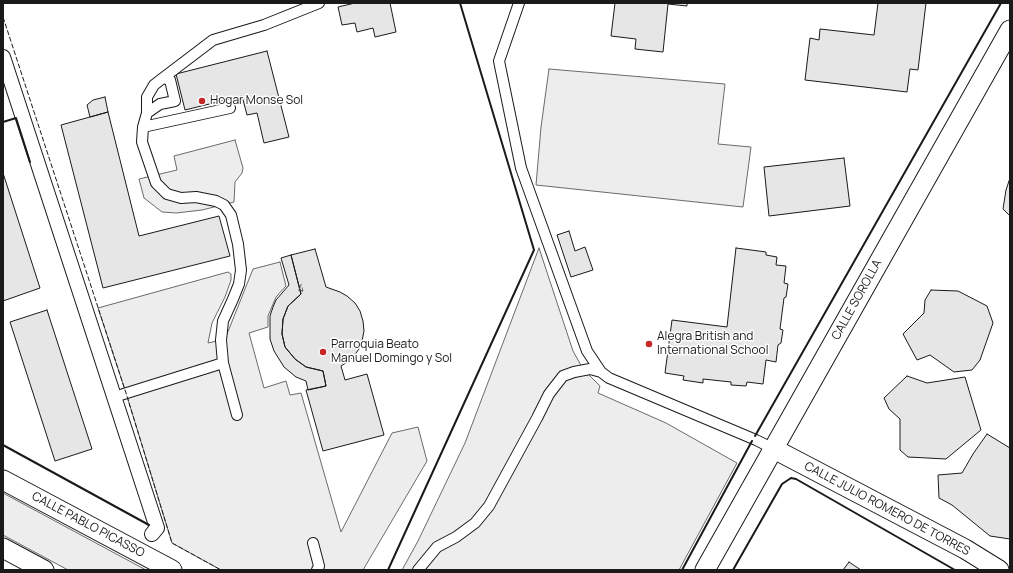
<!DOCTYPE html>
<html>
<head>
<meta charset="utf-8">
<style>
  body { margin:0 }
  #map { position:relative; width:1013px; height:573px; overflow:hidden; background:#fff; font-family:Manrope,sans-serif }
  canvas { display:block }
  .frame { position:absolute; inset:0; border:4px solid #1a1a1a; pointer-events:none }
</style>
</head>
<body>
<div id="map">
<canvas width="1013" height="573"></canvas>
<div class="frame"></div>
</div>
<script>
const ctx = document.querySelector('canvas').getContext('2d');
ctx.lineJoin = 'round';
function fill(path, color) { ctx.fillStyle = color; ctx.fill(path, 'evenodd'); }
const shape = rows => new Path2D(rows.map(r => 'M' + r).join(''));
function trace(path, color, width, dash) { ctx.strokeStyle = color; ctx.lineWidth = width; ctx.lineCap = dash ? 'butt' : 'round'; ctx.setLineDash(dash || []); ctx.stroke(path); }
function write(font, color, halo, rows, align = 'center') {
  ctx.font = font + ' Manrope,sans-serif'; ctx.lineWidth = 3; ctx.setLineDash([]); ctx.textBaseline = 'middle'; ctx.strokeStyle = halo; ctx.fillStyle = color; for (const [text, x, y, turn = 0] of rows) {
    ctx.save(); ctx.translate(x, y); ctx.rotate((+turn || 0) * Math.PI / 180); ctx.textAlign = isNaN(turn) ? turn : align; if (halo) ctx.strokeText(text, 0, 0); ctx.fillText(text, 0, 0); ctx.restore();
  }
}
const built = shape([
  [549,69,725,84,718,144,751,147,743,207,536,185,541,127,549,69],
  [235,140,243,168,242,173,235,182,234,202,202,210,176,213,162,212,144,198,139,179,177,170,174,156,235,140],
  [539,248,573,351,583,369,600,386,598,393,666,423,737,463,679,570,402,570,418,541,465,443,539,248],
  [280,262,286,286,276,297,268,316,268,327,249,333,264,388,286,381,290,395,301,393,341,532,392,433,418,427,427,461,363,570,221,570,172,543,126,393,98,308,228,272,231,274,231,280,225,297,212,323,208,343,221,340,225,339,253,269,280,262],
  [3,493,146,570,68,570,3,535,3,493]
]);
fill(built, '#ededed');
trace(built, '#6a6a6a', 1);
const building = shape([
  [355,3,390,3,396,32,375,37,373,28,357,32,355,23,342,25,338,7,355,3],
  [615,3,687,3,687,6,668,4,663,52,635,49,636,39,611,36,615,3],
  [878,3,926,3,918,70,910,69,907,92,805,80,810,38,819,40,820,29,874,35,878,3],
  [267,51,289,137,264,143,257,113,247,115,242,96,185,110,176,74,267,51],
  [105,97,108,112,90,117,87,105,93,100,105,97],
  [108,112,139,236,219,216,230,256,103,288,61,125,108,112],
  [844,158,850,206,769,216,764,167,844,158],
  [3,173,40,288,3,301,3,173],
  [1010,178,1010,216,1003,209,1006,190,1010,178],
  [569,231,575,251,585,247,593,270,571,277,557,235,569,231],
  [736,248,766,252,766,255,777,257,776,265,786,266,784,283,788,284,786,297,784,298,780,329,783,330,781,343,778,345,776,362,766,360,763,384,747,382,746,386,731,385,731,382,703,379,703,383,683,380,684,376,665,373,672,320,727,327,736,248],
  [315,249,326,287,340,292,347,296,355,303,360,311,363,321,364,331,362,341,359,349,354,356,349,361,341,366,345,380,367,374,384,435,323,451,306,390,326,386,323,371,306,367,295,359,285,347,282,334,283,319,288,306,301,294,291,255,315,249],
  [291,255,301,294,288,306,283,319,282,334,285,347,295,359,306,367,323,371,326,386,308,390,306,381,296,377,284,367,274,351,270,339,270,316,273,307,276,300,289,285,281,258,291,255],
  [931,290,958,291,987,306,993,323,980,360,972,370,954,372,930,355,917,360,903,334,924,313,925,300,931,290],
  [47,310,92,449,55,461,10,322,47,310],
  [907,376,927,383,965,377,981,430,946,459,908,457,900,450,900,419,889,409,884,398,907,376],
  [987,434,1010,448,1010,539,990,536,952,505,939,498,938,475,962,473,973,454,987,434],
  [849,562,861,570,843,570,849,562]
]);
fill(building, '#e6e6e6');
trace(building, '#1a1a1a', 1);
const service = shape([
  [519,3,499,61,521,168,587,351,601,372,609,378,756,440,774,449],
  [163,78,213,40,264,25,319,3],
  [147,113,147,97,154,85,163,78,170,80,175,101,160,104,147,113,143,127,142,142,156,183,167,194,181,198,196,197,216,201,224,205,231,215,238,244,241,270,239,284,233,299,223,321,221,340,223,363],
  [143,127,230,108],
  [114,397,223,363,237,415],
  [313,543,319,566,317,570],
  [418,570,437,547,456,537,475,523,489,506,537,418,549,394,563,376,574,372,590,369,601,372]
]);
const pedestrian = shape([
  [3,57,157,528,152,534]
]);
const minor = shape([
  [774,449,965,549,999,570],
  [3,480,172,570],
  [3,548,44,570],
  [705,570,1010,30]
]);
trace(service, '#1a1a1a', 12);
trace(pedestrian, '#1a1a1a', 16);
trace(minor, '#1a1a1a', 21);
trace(service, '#fff', 10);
trace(pedestrian, '#fff', 14);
trace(minor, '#fff', 19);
trace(shape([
  [3,17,126,393,172,543,221,570]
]), '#1a1a1a', 1, [5, 2]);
trace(shape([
  [3,122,16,118,30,162],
  [755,436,1001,3],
  [3,445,149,525],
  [388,570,534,250,460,3],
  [682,570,752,441],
  [733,570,782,484,791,478,796,479,955,570]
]), '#1a1a1a', 2);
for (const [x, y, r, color] of [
  [202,101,4,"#c62828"],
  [649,344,4,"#c62828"],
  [323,352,4,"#c62828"]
]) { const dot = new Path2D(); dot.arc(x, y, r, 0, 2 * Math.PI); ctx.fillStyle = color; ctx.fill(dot); trace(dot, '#fff', 1.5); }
write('10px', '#4d4d4d', null, [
  ["4",301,289]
]);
write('12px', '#1a1a1a', '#fff', [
  ["Hogar Monse Sol",210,101],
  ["Alegra British and",657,337],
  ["International School",657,351],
  ["Parroquia Beato",331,345],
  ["Manuel Domingo y Sol",331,359]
], 'left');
write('12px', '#1a1a1a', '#fff', [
  ["CALLE SOROLLA",857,300,-61],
  ["CALLE JULIO ROMERO DE TORRES",887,509,28],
  ["CALLE PABLO PICASSO",88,525,28]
]);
</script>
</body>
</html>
